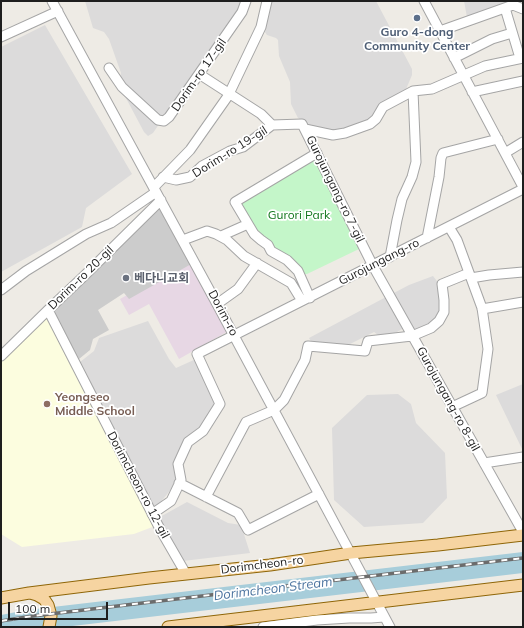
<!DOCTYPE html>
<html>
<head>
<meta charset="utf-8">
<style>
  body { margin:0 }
  #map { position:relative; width:524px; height:628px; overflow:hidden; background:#eeebe5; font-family:Mulish,sans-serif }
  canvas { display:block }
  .frame { position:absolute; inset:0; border:2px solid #1e1e1e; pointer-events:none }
  .scale { position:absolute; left:8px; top:602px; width:100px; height:18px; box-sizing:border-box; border:2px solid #1e1e1e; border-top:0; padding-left:5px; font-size:12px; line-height:14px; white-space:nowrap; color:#1e1e1e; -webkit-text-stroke:3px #fff; paint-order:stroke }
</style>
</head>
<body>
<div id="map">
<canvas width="524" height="628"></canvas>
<div class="frame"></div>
<div class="scale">100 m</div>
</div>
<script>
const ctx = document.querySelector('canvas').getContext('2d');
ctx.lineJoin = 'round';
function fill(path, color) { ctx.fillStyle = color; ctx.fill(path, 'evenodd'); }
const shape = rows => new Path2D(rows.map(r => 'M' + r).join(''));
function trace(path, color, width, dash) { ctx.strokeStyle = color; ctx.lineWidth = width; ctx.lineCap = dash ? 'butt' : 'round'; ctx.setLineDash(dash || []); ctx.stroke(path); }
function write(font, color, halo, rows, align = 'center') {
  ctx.font = font + ' Mulish,"Noto Sans KR",sans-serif'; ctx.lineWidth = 3.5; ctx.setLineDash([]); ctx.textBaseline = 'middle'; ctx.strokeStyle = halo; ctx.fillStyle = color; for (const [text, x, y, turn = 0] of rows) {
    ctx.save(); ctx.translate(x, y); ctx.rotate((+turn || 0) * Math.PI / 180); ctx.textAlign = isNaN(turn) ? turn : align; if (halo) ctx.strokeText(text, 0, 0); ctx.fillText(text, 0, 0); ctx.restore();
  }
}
fill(shape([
  [85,1,243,1,240,6,153,133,148,136,144,132,119,85,121,73,109,39,104,32,93,28],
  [272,1,376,1,412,69,412,75,404,94,376,117,349,129,330,131,310,126,298,118,291,104,290,82,279,56,278,40,276,38,267,35,265,32],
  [464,1,512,1,467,17],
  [45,25,132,174,86,208,82,227,1,272,1,47],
  [433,276,440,285,442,312,430,324,413,332,392,294,409,285],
  [386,297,404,328,388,337,381,337,374,332,348,345,312,343,309,338],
  [148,321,169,359,176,368,196,359,216,404,204,424,186,437,176,459,177,482,155,509,80,362,94,351,99,338],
  [523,384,523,451,496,395],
  [398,394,411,404,416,423,445,453,447,498,423,523,364,527,334,500,332,428,367,395],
  [187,502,228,523,241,525,250,553,183,561,161,522,160,517]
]), '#dcdbdb');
fill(shape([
  [191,259,230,330,179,359,149,304,129,315,120,299]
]), '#e7d7e4');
fill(shape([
  [47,317,155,526,134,534,22,547,1,534,1,362]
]), '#fcfddf');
fill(shape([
  [160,206,193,263,129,299,124,293,98,310,109,330,93,339,90,350,79,359,52,311]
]), '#ccc');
fill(shape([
  [314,160,318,163,359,246,359,249,307,274,303,274,272,249,261,237,241,206,242,201]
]), '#c4f6c9');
fill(shape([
  [523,552,523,573,64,627,1,627,1,615,27,610]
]), '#a7cdda');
const minor = shape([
  [52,1,217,304,390,627],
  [424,1,523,187],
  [505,8,520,58],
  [440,31,513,5,523,9],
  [1,37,58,11],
  [454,58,492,39,512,33],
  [109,68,122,87,158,120,164,121,169,117,242,12,246,1],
  [199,74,261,114,272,125,302,124,373,266,523,532],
  [472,92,523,81],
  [305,129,333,135,345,133,370,124,376,119,383,107,413,91,432,89,485,66,523,58],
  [505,153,523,142],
  [163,177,176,180,190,177,202,166,230,151,243,147,272,125],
  [154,187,190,150,228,96,261,27,267,1],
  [449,227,457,240,482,308,488,349,482,393,452,407],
  [221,236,248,224],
  [427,238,439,177,441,158,443,153,498,139],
  [183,240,207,231,216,234,227,240,244,256,291,283,302,301],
  [390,257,397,220,402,199,412,177,416,162,413,91],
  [471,278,489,275,523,272],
  [1,290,26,271,86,234,111,223,156,192],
  [310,298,298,271,287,260,271,251,268,245,261,240,254,234,235,202,317,153],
  [217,304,238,289,257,263],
  [482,309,523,302],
  [48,310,160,529,186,574],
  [1,356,48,310,84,276,161,200],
  [484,463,523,457],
  [179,483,238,513,248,530,319,494],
  [206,497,246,422,274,410,284,400,305,360,308,346,365,351,368,341,412,336,431,328,439,321,444,312,444,300,442,284,469,273],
  [152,514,171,501,181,480,178,464,188,442,203,431,220,404,197,354,523,189],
  [263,627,317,620,349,618,371,618,384,617]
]);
const major = shape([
  [30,593,37,595,44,599,48,605,51,616,49,627],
  [1,598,29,593,149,578,270,565,351,553,438,545,523,535],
  [168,627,523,585]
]);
trace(minor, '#a5a5a5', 11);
trace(major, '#8f6608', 13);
trace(minor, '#fff', 9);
trace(major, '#f6d4a1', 11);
const rail = shape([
  [1,621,33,616,523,558]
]);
trace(rail, '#6c6c6c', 3.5);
trace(rail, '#fff', 2, [6]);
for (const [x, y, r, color] of [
  [417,18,4,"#5c6f8a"],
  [126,278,4,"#6b7280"],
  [47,404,4,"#8d6e63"]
]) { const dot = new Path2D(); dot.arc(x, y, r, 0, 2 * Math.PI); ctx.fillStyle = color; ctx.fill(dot); trace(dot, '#fff', 1.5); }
write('bold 12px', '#4e5e75', '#fff', [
  ["Guro 4-dong",417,32],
  ["Community Center",417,46]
]);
write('12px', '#1e1e1e', '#fff', [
  ["Dorim-ro 17-gil",199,75,-55],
  ["Dorim-ro 19-gil",230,152,-32],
  ["Gurojungang-ro 7-gil",335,189,64],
  ["Gurojungang-ro",379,262,-27],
  ["Dorim-ro 20-gil",81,278,-44],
  ["Dorim-ro",223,313,62],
  ["Gurojungang-ro 8-gil",448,399,61],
  ["Dorimcheon-ro 12-gil",138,485,62],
  ["Dorimcheon-ro",262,565,-7]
]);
write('12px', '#12761c', '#fff', [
  ["Gurori Park",299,215]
]);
write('bold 12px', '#5b616d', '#fff', [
  ["베다니교회",134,278]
], 'left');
write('bold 12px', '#785e54', '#fff', [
  ["Yeongseo",55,397],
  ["Middle School",55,411]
], 'left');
write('italic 13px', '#4d75a0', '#fff', [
  ["Dorimcheon Stream",273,589,-7]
]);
</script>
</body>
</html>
